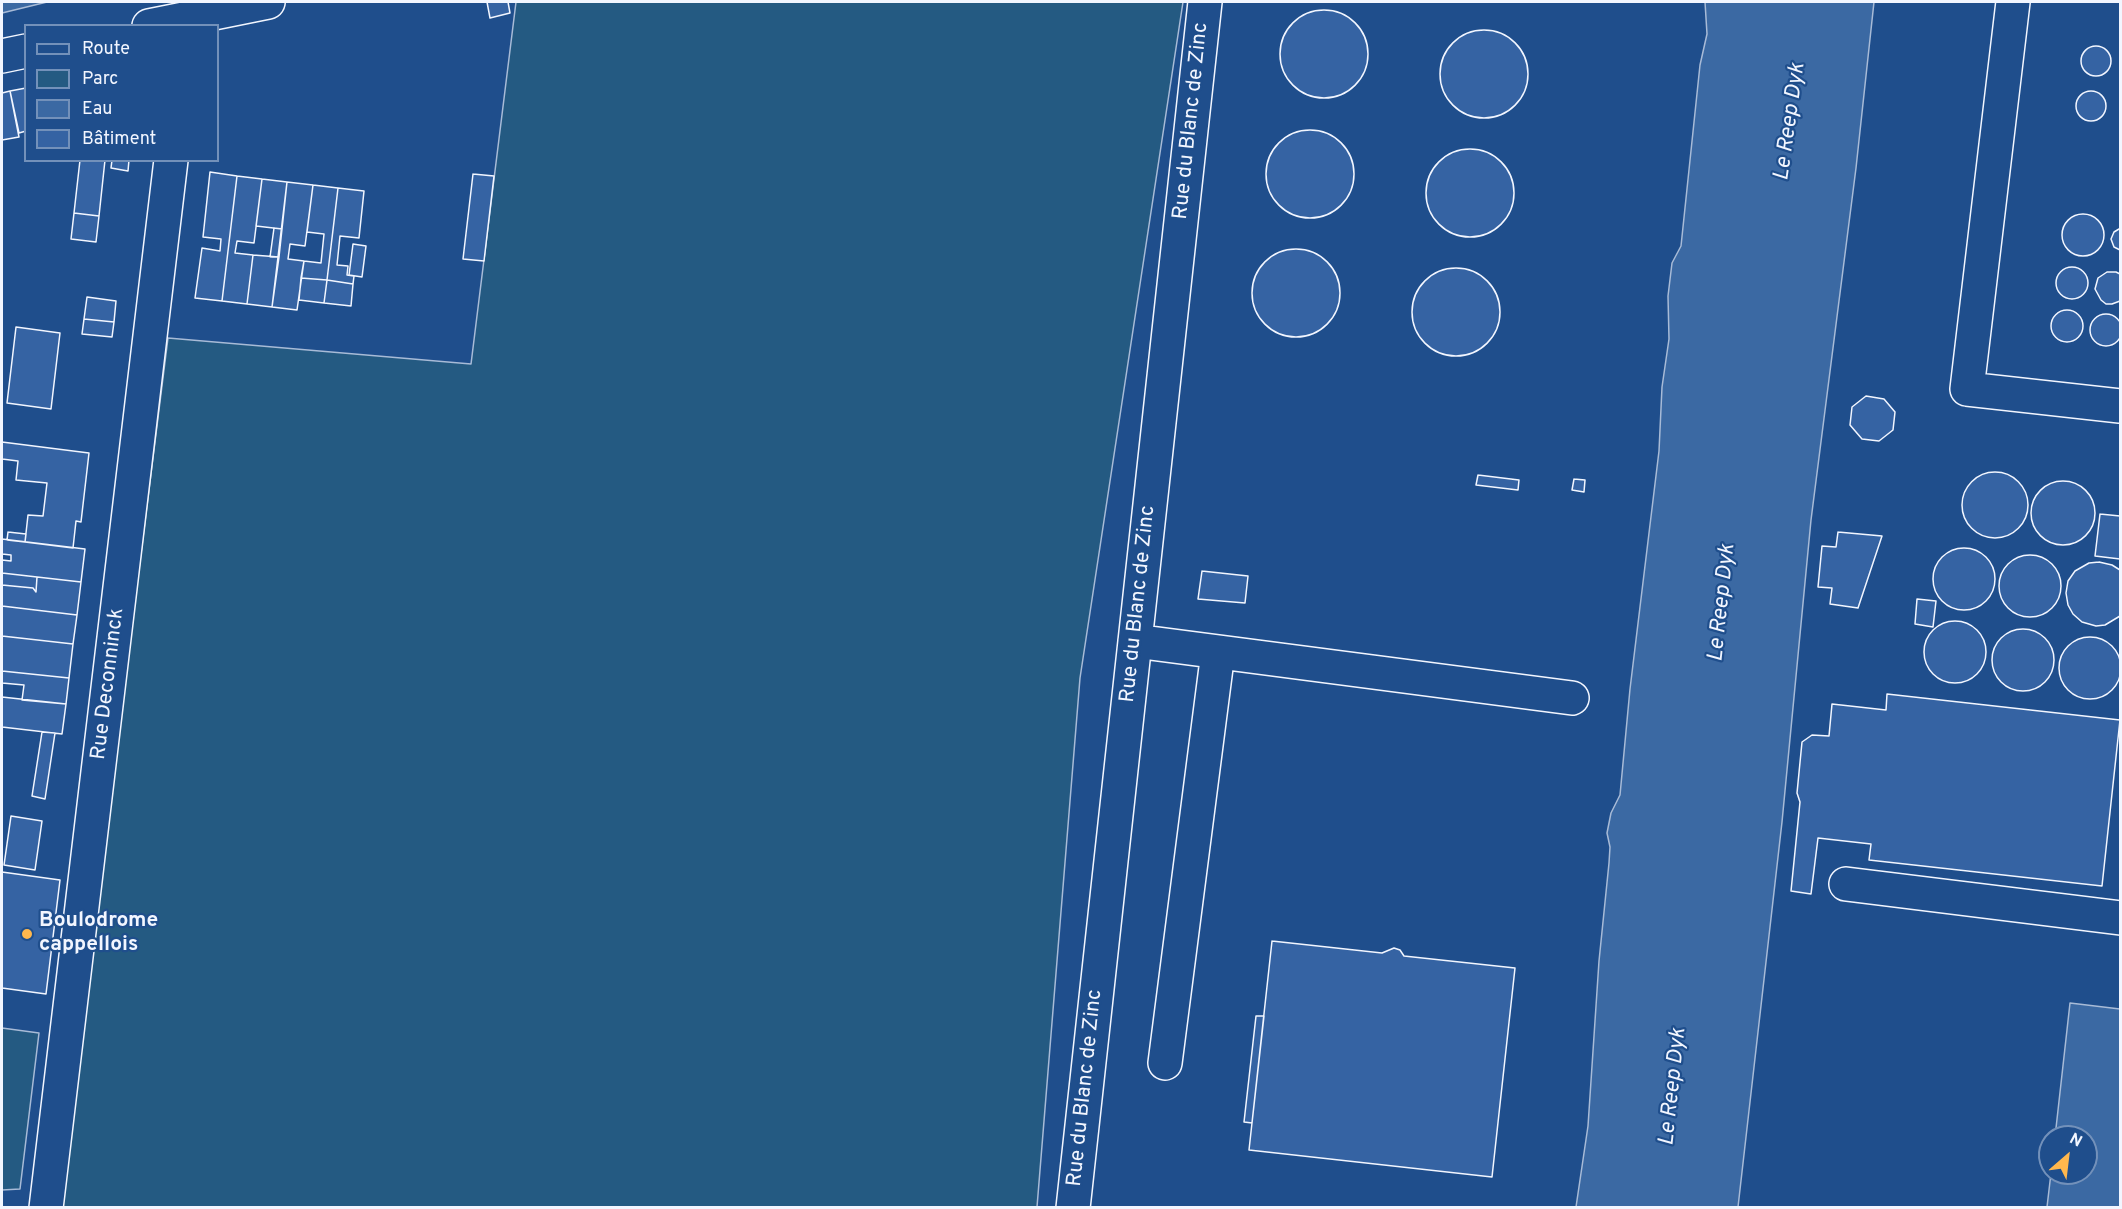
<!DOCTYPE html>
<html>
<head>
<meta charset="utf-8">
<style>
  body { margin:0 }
  #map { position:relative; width:2122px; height:1209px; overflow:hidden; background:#1f4e8c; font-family:Overpass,sans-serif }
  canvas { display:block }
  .frame { position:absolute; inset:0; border:3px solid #f2f6ff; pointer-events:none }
  .legend { position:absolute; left:24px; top:24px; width:195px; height:138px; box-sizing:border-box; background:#1f4e8c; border:2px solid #7391ba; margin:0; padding:8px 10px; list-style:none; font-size:18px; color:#f2f6ff }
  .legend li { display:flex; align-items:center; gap:12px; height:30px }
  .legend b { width:30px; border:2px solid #7391ba }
  .north { position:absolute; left:2038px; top:1125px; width:60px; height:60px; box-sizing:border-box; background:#1f4e8c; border:2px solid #7391ba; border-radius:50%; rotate:28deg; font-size:16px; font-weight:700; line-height:24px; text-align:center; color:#f2f6ff }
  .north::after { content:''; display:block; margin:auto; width:21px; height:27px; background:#ffb74d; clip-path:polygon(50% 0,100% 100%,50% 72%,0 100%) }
</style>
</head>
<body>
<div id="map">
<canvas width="2122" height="1209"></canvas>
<div class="frame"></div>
<ul class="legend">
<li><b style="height:8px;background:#1f4e8c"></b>Route</li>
<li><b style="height:16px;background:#245a82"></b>Parc</li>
<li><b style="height:16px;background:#3b69a3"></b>Eau</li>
<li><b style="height:16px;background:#3563a3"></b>Bâtiment</li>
</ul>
<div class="north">N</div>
</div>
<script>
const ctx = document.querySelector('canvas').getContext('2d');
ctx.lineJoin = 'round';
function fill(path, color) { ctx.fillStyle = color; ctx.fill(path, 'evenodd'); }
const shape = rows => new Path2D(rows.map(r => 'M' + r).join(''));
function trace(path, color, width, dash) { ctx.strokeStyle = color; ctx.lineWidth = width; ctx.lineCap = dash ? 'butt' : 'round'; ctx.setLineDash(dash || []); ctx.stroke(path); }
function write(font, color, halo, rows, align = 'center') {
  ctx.font = font + ' Overpass,sans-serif'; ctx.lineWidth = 4.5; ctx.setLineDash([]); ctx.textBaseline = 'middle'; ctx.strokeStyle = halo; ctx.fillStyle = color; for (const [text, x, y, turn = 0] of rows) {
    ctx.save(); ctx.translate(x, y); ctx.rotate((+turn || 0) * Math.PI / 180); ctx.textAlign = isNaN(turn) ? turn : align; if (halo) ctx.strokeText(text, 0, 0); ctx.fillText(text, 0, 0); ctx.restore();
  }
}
const green = shape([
  [516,2,1183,2,1080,678,1037,1207,59,1208,168,338,471,364,516,2],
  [2,1028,39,1033,20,1189,2,1190,2,1028]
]);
fill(green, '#245a82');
trace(green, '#a8bbd7', 1.5);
const water = shape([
  [2,2,47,2,2,13,2,2],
  [1705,2,1874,2,1856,168,1811,520,1782,822,1738,1207,1576,1207,1588,1126,1599,961,1609,863,1610,847,1607,833,1611,813,1620,795,1630,689,1659,451,1662,387,1669,339,1668,296,1672,263,1681,246,1700,65,1707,34,1705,2],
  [2070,1003,2120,1009,2120,1207,2047,1207,2051,1173,2086,1173,2086,1137,2055,1137,2070,1003]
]);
fill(water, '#3b69a3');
trace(water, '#a8bbd7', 1.5);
const building = shape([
  [487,2,508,2,510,13,490,18,487,2],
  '1280 54a44 44 0 1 1 88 0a44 44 0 1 1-88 0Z',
  '1440 74a44 44 0 1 1 88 0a44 44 0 1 1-88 0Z',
  '2081 61a15 15 0 1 1 30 0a15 15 0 1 1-30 0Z',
  [26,88,26,131,19,133,10,91,26,88],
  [10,91,19,137,2,140,2,93,10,91],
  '2076 106a15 15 0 1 1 30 0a15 15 0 1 1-30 0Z',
  '1266 174a44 44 0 1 1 88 0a44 44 0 1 1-88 0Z',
  '1426 193a44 44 0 1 1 88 0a44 44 0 1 1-88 0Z',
  [80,160,105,160,99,216,74,213,80,160],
  [112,160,129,160,128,171,111,168,112,160],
  [210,172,237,176,222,301,195,298,202,248,220,251,221,239,203,237,210,172],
  [473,174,494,176,484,261,463,259,473,174],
  [237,176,262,179,254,243,237,241,235,253,253,255,247,304,222,301,237,176],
  [262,179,287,182,282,229,256,226,262,179],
  [287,182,313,185,305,246,290,244,288,259,304,261,297,310,272,307,287,182],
  [313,185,338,188,327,280,301,278,304,261,321,263,324,234,307,232,313,185],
  [338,188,364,191,359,238,340,236,337,265,348,266,347,275,354,276,353,284,327,280,338,188],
  [74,213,99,216,96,242,71,239,74,213],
  '2062 235a21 21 0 1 1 42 0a21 21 0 1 1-42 0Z',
  [274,228,282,229,279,257,270,257,274,228],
  [2119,229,2120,229,2120,250,2114,247,2111,239,2114,232,2119,229],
  [353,244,366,246,362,277,349,275,353,244],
  '1252 293a44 44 0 1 1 88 0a44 44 0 1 1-88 0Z',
  [253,255,279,257,272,307,247,304,253,255],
  '2056 283a16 16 0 1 1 32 0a16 16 0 1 1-32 0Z',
  '1412 312a44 44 0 1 1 88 0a44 44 0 1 1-88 0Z',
  [2107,272,2116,272,2120,274,2120,301,2112,304,2106,304,2101,300,2095,289,2098,278,2107,272],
  [301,278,327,280,324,303,299,300,301,278],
  [327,280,353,284,351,306,324,303,327,280],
  [87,297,116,301,114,322,84,319,87,297],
  '2051 326a16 16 0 1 1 32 0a16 16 0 1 1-32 0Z',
  '2090 330a16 16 0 1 1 32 0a16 16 0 1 1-32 0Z',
  [84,319,114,322,112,337,82,334,84,319],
  [16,327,60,333,51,409,7,403,16,327],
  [1866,396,1884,399,1895,412,1893,430,1879,441,1862,439,1850,425,1852,407,1866,396],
  [2,442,89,453,81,522,76,521,73,548,25,542,28,515,43,516,47,483,16,480,18,461,2,459,2,442],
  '1962 505a33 33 0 1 1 66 0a33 33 0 1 1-66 0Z',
  [1478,475,1519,480,1518,490,1476,485,1478,475],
  [1574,479,1585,480,1584,492,1572,490,1574,479],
  '2031 513a32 32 0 1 1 64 0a32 32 0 1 1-64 0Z',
  [2100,514,2120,516,2120,559,2095,556,2100,514],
  [8,532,26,534,25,542,7,540,8,532],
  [1838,532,1882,536,1858,608,1830,604,1832,588,1818,587,1822,546,1836,547,1838,532],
  [2,539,85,549,81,582,2,573,2,560,11,561,11,555,2,554,2,539],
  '1933 579a31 31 0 1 1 62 0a31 31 0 1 1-62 0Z',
  '1999 586a31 31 0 1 1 62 0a31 31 0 1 1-62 0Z',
  [2099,562,2112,565,2120,570,2120,616,2105,625,2096,626,2082,622,2073,614,2068,605,2066,593,2068,581,2075,571,2089,563,2099,562],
  [1202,571,1248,576,1245,603,1198,599,1202,571],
  [2,573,37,577,36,592,33,588,2,585,2,573],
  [37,577,81,582,77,615,2,606,2,585,33,588,36,592,37,577],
  [1917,599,1936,601,1933,627,1915,624,1917,599],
  [2,606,77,615,73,644,2,636,2,606],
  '1924 652a31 31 0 1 1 62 0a31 31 0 1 1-62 0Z',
  '1992 660a31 31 0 1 1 62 0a31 31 0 1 1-62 0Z',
  [2,636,73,644,69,678,2,671,2,636],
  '2059 668a31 31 0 1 1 62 0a31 31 0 1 1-62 0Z',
  [2,671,69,678,66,704,22,700,24,685,2,683,2,671],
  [1887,694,2120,720,2102,886,1869,860,1871,844,1818,838,1811,894,1791,891,1800,802,1797,793,1802,742,1812,735,1829,736,1832,704,1886,710,1887,694],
  [2,697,66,704,62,734,2,727,2,697],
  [42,732,55,733,45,799,32,796,42,732],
  [11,816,42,821,35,870,4,865,11,816],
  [2,872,60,880,46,994,2,988,2,872],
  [1272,941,1382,953,1394,948,1400,950,1404,956,1515,968,1492,1177,1249,1150,1272,941],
  [1256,1016,1264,1016,1252,1123,1244,1122,1256,1016]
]);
fill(building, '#3563a3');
trace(building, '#f2f6ff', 1.5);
const minor = shape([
  [2013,2,1967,389,2120,406],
  [1135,641,1572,698],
  [1846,884,2120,918],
  [1165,1063,1218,652],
  [46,1208,171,160],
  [1073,1208,1205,2]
]);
const major = shape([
  [149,26,268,2],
  [2,56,26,51]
]);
trace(minor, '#f2f6ff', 36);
trace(major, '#f2f6ff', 36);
trace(minor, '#1f4e8c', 33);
trace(major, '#1f4e8c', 33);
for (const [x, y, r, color] of [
  [27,934,6,"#ffb74d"]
]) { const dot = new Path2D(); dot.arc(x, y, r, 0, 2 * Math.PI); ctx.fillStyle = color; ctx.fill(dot); trace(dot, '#1f4e8c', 2); }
write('21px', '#f2f6ff', '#1f4e8c', [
  ["Rue du Blanc de Zinc",1192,121,-84],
  ["Rue du Blanc de Zinc",1139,604,-84],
  ["Rue Deconninck",109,684,-83],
  ["Rue du Blanc de Zinc",1086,1088,-84]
]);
write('bold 21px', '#f2f6ff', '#1f4e8c', [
  ["Boulodrome",39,922],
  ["cappellois",39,946]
], 'left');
write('italic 22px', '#f2f6ff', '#1f4e8c', [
  ["Le Reep Dyk",1791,122,-82],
  ["Le Reep Dyk",1723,603,-84],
  ["Le Reep Dyk",1674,1087,-84]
]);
</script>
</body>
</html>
